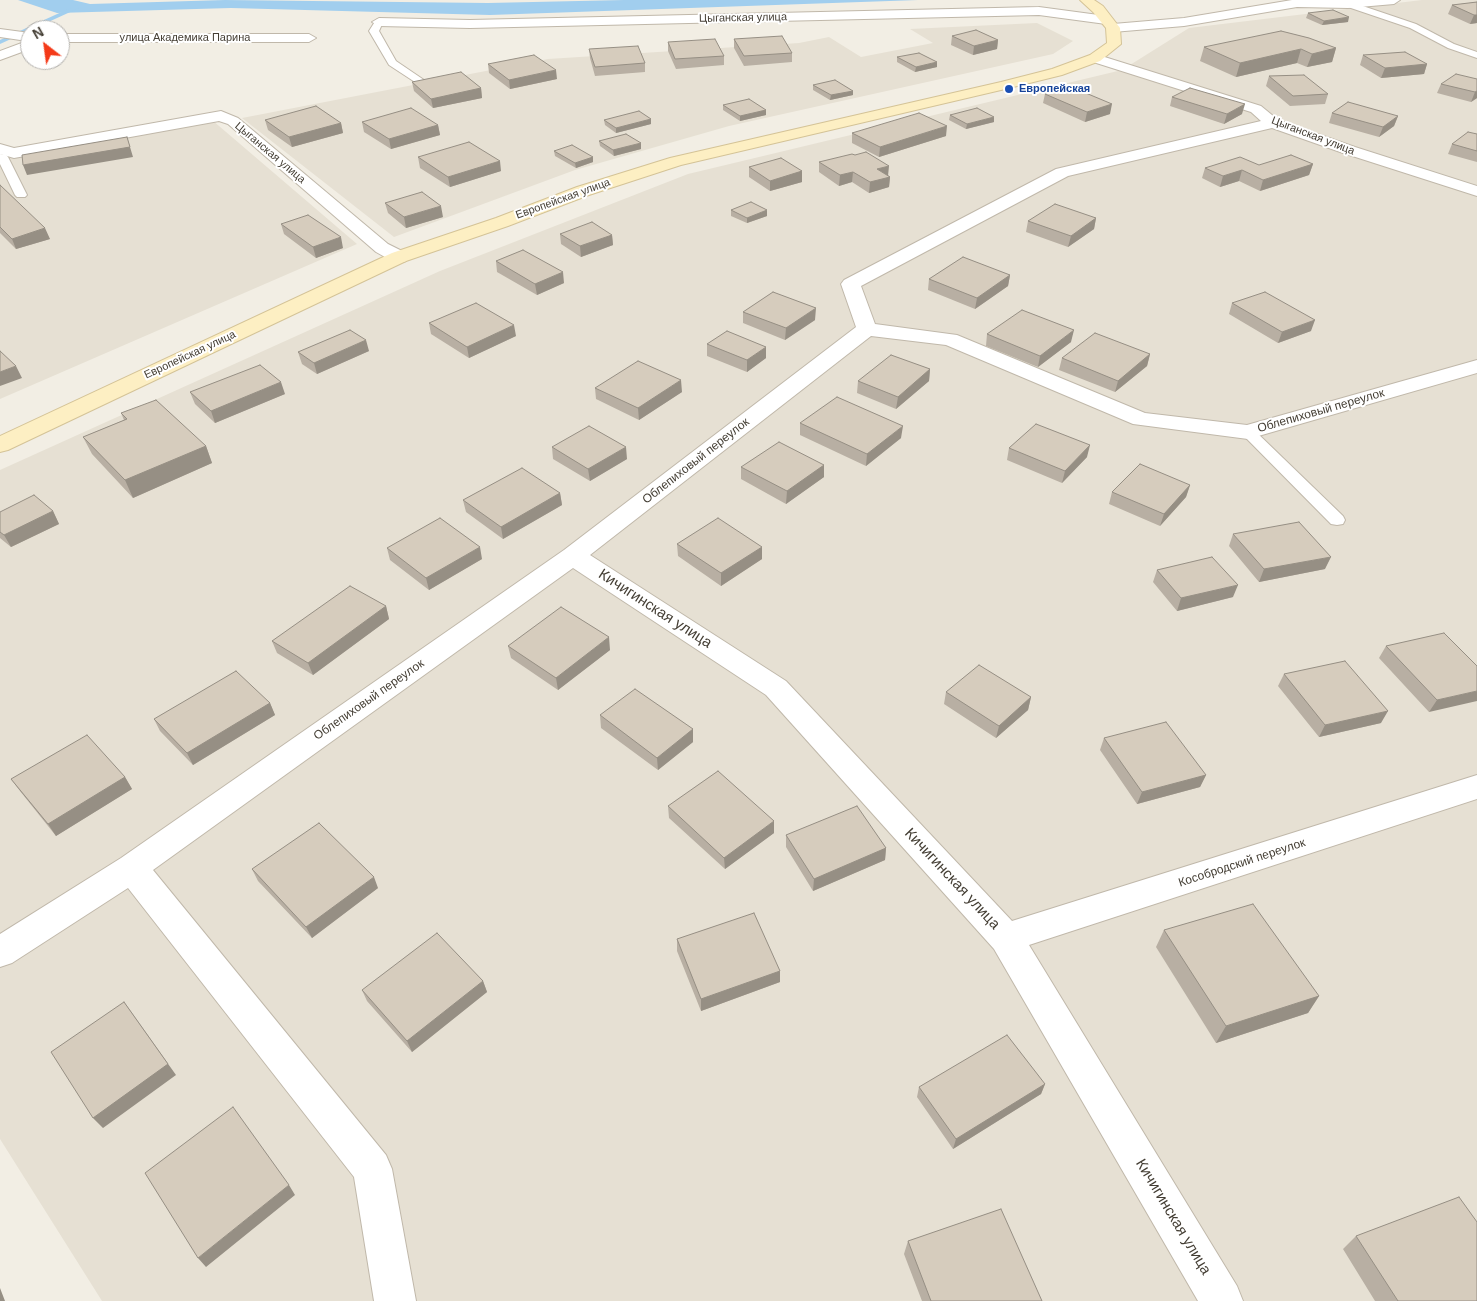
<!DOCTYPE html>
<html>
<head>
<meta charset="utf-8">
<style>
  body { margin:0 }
  #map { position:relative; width:1477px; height:1301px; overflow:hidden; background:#f2eee4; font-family:Arial,sans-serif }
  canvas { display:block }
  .north { position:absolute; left:20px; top:20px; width:50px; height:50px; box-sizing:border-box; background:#fff; border:1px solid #b4b2ae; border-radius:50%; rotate:330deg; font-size:14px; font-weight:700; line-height:20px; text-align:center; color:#443e34 }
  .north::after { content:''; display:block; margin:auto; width:18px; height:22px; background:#f43a19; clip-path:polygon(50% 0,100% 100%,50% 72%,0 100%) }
</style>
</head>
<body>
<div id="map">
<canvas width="1477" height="1301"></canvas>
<div class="north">N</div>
</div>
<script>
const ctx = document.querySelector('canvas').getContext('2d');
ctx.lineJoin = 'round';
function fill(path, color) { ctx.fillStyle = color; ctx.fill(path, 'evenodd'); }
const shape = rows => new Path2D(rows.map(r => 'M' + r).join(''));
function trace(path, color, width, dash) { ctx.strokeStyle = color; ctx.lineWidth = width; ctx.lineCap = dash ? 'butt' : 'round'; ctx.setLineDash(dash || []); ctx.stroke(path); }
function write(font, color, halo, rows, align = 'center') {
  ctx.font = font + ' Arial,sans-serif'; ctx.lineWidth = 4; ctx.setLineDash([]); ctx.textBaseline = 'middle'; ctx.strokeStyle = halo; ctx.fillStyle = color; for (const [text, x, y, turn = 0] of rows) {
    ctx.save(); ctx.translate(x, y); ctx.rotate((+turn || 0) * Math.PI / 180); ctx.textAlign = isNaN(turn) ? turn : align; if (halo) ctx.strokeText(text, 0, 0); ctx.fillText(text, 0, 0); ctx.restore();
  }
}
fill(shape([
  [1422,0,1477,0,1477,1301,102,1301,0,1139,0,470,440,271,688,174,1122,70,1189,28],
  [1037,23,1073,41,1053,54,729,126,575,170,394,237,242,118,548,59,799,43,829,37,861,57,933,43,910,29],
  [212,120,357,244,0,399,0,151]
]), '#e6e0d3');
fill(shape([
  [18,0,73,0,90,4,225,0,488,3,624,0,918,0,490,15,231,8,57,13]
]), '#a1ceee');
fill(shape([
  [77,5,79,8,0,44,0,40,77,5]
]), '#a1ceee');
const lane = shape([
  [1348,1,1416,24,1454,44,1477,52,1477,58,1448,48,1410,28,1345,6,1345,2,1348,1],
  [379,19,383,22,379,31,396,61,424,80,424,84,418,84,389,65,369,31,376,20,379,19],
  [0,154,6,155,8,157,27,195,25,197,17,197,15,195,0,164,0,154],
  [1248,427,1253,429,1343,516,1345,520,1343,524,1337,525,1331,524,1243,435,1240,432,1243,429,1248,427]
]);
const street = shape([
  [1292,0,1400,0,1394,4,1348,8,1297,7,1184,26,1113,32,1106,28,1113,24,1184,18,1292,0],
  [1039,7,1106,16,1112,20,1106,24,1039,15,470,28,379,26,372,22,379,18,470,20,1039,7],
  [0,29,30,33,30,49,0,60,0,51,27,41,0,37,0,29],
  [60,34,309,34,316,38,309,42,60,42,60,34],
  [1095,54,1261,106,1278,120,1355,147,1477,186,1477,196,1343,153,1272,128,1068,176,861,286,875,324,957,335,1145,413,1247,425,1477,360,1477,373,1248,439,1133,424,946,345,871,336,590,555,786,681,1012,921,1477,775,1477,799,1029,945,1237,1286,1243,1301,1198,1301,994,949,766,695,573,568,153,870,386,1155,392,1169,416,1301,374,1301,354,1177,128,888,12,963,0,967,0,934,121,858,564,550,856,327,841,284,844,280,1056,169,1261,121,1251,112,1090,61,1088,58,1095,54],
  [221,111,238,118,388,244,406,253,408,257,406,261,399,263,392,261,376,252,228,124,219,121,14,158,0,154,0,144,14,148,221,111]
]);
const secondary = shape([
  [1080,0,1094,0,1103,6,1120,28,1121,44,1100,61,1062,75,1001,90,681,165,589,195,508,226,406,261,8,450,0,452,0,436,392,253,496,218,577,187,670,158,1001,82,1052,69,1090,55,1107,43,1106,28,1093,12,1080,0]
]);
trace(lane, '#c0b8aa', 2);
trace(street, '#c0b8aa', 2);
trace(secondary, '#d4c397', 2);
fill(lane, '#fff');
fill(street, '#fff');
fill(secondary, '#fdefc3');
fill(shape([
  [1477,2,1477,23,1470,24,1448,14,1452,5],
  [1308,13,1348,22,1322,25,1306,18],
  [952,36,998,40,997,49,973,55,951,45],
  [734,39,792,53,792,62,744,66,734,48],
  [668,42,724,56,724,65,676,69,668,51],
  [1204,47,1336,48,1332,62,1307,67,1297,63,1236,77,1200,61],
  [589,49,645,63,645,72,595,76,590,58],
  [1363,55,1427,64,1424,74,1381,78,1360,65],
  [897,57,937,67,915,72,897,62],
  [488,64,557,79,510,89,489,73],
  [1269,76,1328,94,1325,104,1290,106,1266,86],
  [1477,79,1477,98,1471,102,1437,93,1441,84],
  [412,82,481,88,482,98,433,108,414,91],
  [813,85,853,91,853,95,830,100,813,90],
  [1045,94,1110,114,1085,122,1043,103],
  [1172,97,1242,114,1224,124,1170,106],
  [723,105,766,110,766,115,740,121,723,110],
  [1332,113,1398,116,1394,126,1379,137,1329,123],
  [950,115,994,122,966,129,949,120],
  [265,120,341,123,343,133,292,147,268,130],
  [604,120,651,124,616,133,605,125],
  [362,122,438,125,440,135,391,149,364,132],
  [852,133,946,136,879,157,852,143],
  [1477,134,1477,162,1448,154,1452,144],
  [599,141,641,149,614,156,600,146],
  [554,151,593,157,593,162,576,168,555,156],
  [418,157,501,171,450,187,420,168],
  [819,162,888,175,890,177,889,187,869,193,852,182,839,186,819,172],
  [1313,164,1309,175,1260,191,1239,181,1220,187,1202,178,1205,168,1259,165],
  [749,167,802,171,802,182,770,191,749,177],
  [0,185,50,239,16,249,0,233],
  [385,203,443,217,406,228,388,213],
  [731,210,767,216,747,223,731,216],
  [1096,218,1094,229,1068,247,1026,232,1028,221],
  [281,224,343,248,316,258,284,234],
  [560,234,612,235,613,245,581,257,561,244],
  [496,261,564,283,537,295,497,272],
  [1010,275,1008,286,975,309,928,290,929,279],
  [1232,303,1311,331,1278,343,1229,314],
  [743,312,815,320,785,340,743,323],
  [429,323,516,336,469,358,431,334],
  [987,334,1071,342,1038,367,986,346],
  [707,344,766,358,747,372,707,356],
  [369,351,317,374,302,364,298,352],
  [1150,354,1147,366,1115,392,1059,370,1062,358],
  [930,369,929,381,896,409,857,393,858,381],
  [595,388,682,392,639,420,596,399],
  [190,392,285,394,215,423,195,404],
  [121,413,206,446,212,463,133,498,92,454,83,437,124,420],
  [800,423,901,438,866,466,800,435],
  [552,447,627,459,590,481,553,459],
  [1009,448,1087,457,1062,483,1007,460],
  [824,465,824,477,786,504,741,479,741,467],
  [1190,485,1186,497,1160,526,1109,504,1112,492],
  [560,493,562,505,503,539,466,512,463,500],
  [53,511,59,524,11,547,0,538,0,512],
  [1233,534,1325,569,1259,582,1229,546],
  [677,544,762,547,762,559,721,586,678,556],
  [387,548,482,559,429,590,390,560],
  [1157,570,1233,597,1177,611,1153,582],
  [386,606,389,619,313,675,277,653,272,641],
  [508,646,610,650,558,690,511,658],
  [1386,646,1477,666,1429,712,1379,658],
  [1284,674,1381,723,1319,737,1278,686],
  [946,692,1031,697,1028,710,996,738,944,704],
  [270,703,275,715,193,765,160,731,154,719],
  [600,715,693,729,693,742,658,770,601,728],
  [1104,738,1206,775,1200,787,1137,804,1100,750],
  [125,777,132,789,56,836,20,791,11,779],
  [668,806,774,833,725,869,669,818],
  [786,835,886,848,885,860,813,891,786,847],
  [252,869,378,888,312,938,258,881],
  [1164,930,1319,996,1308,1013,1216,1043,1156,947],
  [677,939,780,971,780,982,701,1011,677,951],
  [483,981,487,992,412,1052,367,1001,362,990],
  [1045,1084,1041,1094,953,1149,917,1097,919,1087],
  [1356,1236,1477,1301,1375,1301,1343,1249],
  [908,1241,1042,1301,922,1301,904,1254]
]), '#b8afa3');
fill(shape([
  [1474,15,1477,15,1477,23,1470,24],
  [1349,17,1348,22,1322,25,1324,21],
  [998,40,997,49,973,55,974,46],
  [1336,48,1332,62,1307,67,1312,54],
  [1301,49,1297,63,1236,77,1240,63],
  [937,62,937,67,915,72,916,67],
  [1427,64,1424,74,1381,78,1385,68],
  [556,70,557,79,510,89,509,80],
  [481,88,482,98,433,108,431,99],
  [853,91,853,95,830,100,831,95],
  [1477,91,1477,98,1471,102,1475,92],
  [1112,104,1110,114,1085,122,1087,112],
  [1245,104,1242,114,1224,124,1227,114],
  [766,110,766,115,740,121,740,116],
  [1398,116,1394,126,1379,137,1383,127],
  [994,117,994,122,966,129,967,124],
  [651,119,651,124,616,133,616,128],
  [341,123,343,133,292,147,289,137],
  [438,125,440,135,391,149,389,139],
  [947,126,946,136,879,157,880,147],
  [127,137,133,157,27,175,23,165],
  [641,143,641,149,614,156,613,150],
  [593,157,593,162,576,168,575,163],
  [500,161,501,171,450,187,448,177],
  [1313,164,1309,175,1260,191,1263,180],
  [889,166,888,176,877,169],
  [1242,170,1239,181,1220,187,1223,176],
  [802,171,802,182,770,191,770,181],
  [853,172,852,182,839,186,840,175],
  [890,177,889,187,869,193,870,182],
  [441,206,443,217,406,228,404,217],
  [767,210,767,216,747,223,747,218],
  [1096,218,1094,229,1068,247,1071,236],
  [45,228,50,239,16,249,12,239],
  [612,235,613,245,581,257,580,246],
  [341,237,343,248,316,258,313,247],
  [563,272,564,283,537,295,535,284],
  [1010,275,1008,286,975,309,977,298],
  [816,308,815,320,785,340,786,328],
  [1315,320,1311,331,1278,343,1282,332],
  [514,325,516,336,469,358,467,347],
  [1074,330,1071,342,1038,367,1040,356],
  [366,340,369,351,317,374,314,363],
  [766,347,766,358,747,372,747,360],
  [1150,354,1147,366,1115,392,1118,381],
  [16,366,22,378,0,386,0,372],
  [930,369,929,381,896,409,898,397],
  [681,380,682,392,639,420,638,408],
  [281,382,285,394,215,423,211,411],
  [903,426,901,438,866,466,867,454],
  [1090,445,1087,457,1062,483,1065,471],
  [206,446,212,463,133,498,125,480],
  [626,447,627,459,590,481,588,469],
  [824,465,824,477,786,504,787,491],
  [1190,485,1186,497,1160,526,1164,514],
  [560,493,562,505,503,539,501,527],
  [53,511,59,524,11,547,4,535],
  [480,547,482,559,429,590,426,578],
  [762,547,762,559,721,586,721,573],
  [1331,557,1325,569,1259,582,1264,569],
  [1238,585,1233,597,1177,611,1181,598],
  [386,606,389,619,313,675,308,663],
  [609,637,610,650,558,690,556,678],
  [1477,691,1477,701,1429,712,1437,700],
  [1031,697,1028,710,996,738,999,726],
  [270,703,275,715,193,765,187,753],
  [1388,711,1381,723,1319,737,1325,725],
  [693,729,693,742,658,770,657,758],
  [1206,775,1200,787,1137,804,1142,792],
  [125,777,132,789,56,836,48,824],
  [774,821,774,833,725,869,724,858],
  [886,848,885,860,813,891,814,879],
  [374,877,378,888,312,938,306,927],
  [780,971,780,982,701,1011,701,999],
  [483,981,487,992,412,1052,407,1041],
  [1319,996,1308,1013,1216,1043,1226,1026],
  [124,1002,176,1075,103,1128,93,1118],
  [1045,1084,1041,1094,953,1149,956,1139],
  [289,1185,295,1195,206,1267,198,1258],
  [0,1288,5,1301,0,1301]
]), '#968f84');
const building = shape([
  [1477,2,1477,15,1474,15,1452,5,1477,2],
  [1333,10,1349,17,1324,21,1308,13,1333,10],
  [976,30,998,40,974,46,952,36,976,30],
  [1281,31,1309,38,1336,48,1312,54,1301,49,1240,63,1204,47,1281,31],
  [782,36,792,53,744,56,734,39,782,36],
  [715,39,724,56,675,59,668,42,715,39],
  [638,46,645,63,595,67,589,49,638,46],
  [1405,52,1427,64,1385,68,1363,55,1405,52],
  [919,53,937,62,916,67,897,57,919,53],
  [534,55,556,70,509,80,488,64,534,55],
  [461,72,481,88,431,99,412,82,461,72],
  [1456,74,1477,79,1477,91,1475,92,1441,84,1456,74],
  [1304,75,1328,94,1293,96,1269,76,1304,75],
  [835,80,853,91,831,95,813,85,835,80],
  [1069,86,1112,104,1087,112,1045,94,1069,86],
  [1190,88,1245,104,1227,114,1172,97,1190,88],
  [749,99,766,110,740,116,723,105,749,99],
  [1348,102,1398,116,1383,127,1332,113,1348,102],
  [316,106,341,123,289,137,265,120,316,106],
  [411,108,438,125,389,139,362,122,411,108],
  [977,108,994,117,967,124,950,115,977,108],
  [639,111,651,119,616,128,604,120,639,111],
  [919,113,947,126,880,147,852,133,919,113],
  [1468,132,1477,134,1477,151,1452,144,1468,132],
  [626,134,641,143,613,150,599,141,626,134],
  [127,137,130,147,23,165,22,155,127,137],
  [469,142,500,161,448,177,418,157,469,142],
  [572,145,593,157,575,163,554,151,572,145],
  [866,152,889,166,877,169,890,177,870,182,853,172,840,175,819,162,852,154,855,155,866,152],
  [1291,155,1313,164,1263,180,1242,170,1223,176,1205,168,1240,157,1259,165,1291,155],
  [781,158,802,171,770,181,749,167,781,158],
  [0,185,45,228,12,239,0,227,0,185],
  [422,192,441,206,404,217,385,203,422,192],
  [751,202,767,210,747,218,731,210,751,202],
  [1055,204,1096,218,1071,236,1028,221,1055,204],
  [308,215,341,237,313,247,281,224,308,215],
  [592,222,612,235,580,246,560,234,592,222],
  [523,250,563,272,535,284,496,261,523,250],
  [963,257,1010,275,977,298,929,279,963,257],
  [773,292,816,308,786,328,743,312,773,292],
  [1265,292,1315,320,1282,332,1232,303,1265,292],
  [476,303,514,325,467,347,429,323,476,303],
  [1022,310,1074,330,1040,356,987,334,1022,310],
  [350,330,366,340,314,363,298,352,350,330],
  [727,331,766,347,747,360,707,344,727,331],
  [1095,333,1150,354,1118,381,1062,358,1095,333],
  [0,351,16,366,0,372,0,351],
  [891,355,930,369,898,397,858,381,891,355],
  [638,361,681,380,638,408,595,388,638,361],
  [260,365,281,382,211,411,190,392,260,365],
  [837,397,903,426,867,454,800,423,837,397],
  [156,400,206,446,125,480,83,437,127,419,121,413,156,400],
  [1036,424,1090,445,1065,471,1009,448,1036,424],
  [589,426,626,447,588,469,552,447,589,426],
  [779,442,824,465,787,491,741,467,779,442],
  [1140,464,1190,485,1164,514,1112,492,1140,464],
  [522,468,560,493,501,527,463,500,522,468],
  [34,495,53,511,4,535,0,532,0,512,34,495],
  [440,518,480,547,426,578,387,548,440,518],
  [718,518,762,547,721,573,677,544,718,518],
  [1299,522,1331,557,1264,569,1233,534,1299,522],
  [1212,557,1238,585,1181,598,1157,570,1212,557],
  [350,586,386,606,308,663,272,641,350,586],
  [561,607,609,637,556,678,508,646,561,607],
  [1444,633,1477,666,1477,691,1437,700,1386,646,1444,633],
  [1345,661,1388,711,1325,725,1284,674,1345,661],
  [979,665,1031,697,999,726,946,692,979,665],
  [236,671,270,703,187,753,154,719,236,671],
  [635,689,693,729,657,758,600,715,635,689],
  [1166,722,1206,775,1142,792,1104,738,1166,722],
  [87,735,125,777,48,824,11,779,87,735],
  [718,771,774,821,724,858,668,806,718,771],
  [857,806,886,848,814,879,786,835,857,806],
  [319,823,374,877,306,927,252,869,319,823],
  [1253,904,1319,996,1226,1026,1164,930,1253,904],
  [754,913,780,971,701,999,677,939,754,913],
  [437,933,483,981,407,1041,362,990,437,933],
  [124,1002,168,1064,93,1118,51,1052,124,1002],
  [1007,1035,1045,1084,956,1139,919,1087,1007,1035],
  [233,1107,289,1185,198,1258,145,1173,233,1107],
  [1459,1197,1477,1222,1477,1301,1398,1301,1356,1236,1459,1197],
  [1001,1209,1042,1301,931,1301,908,1241,1001,1209]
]);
fill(building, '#d6ccbd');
trace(building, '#968f84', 1);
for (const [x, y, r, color] of [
  [1009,89,5,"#1a4fb4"]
]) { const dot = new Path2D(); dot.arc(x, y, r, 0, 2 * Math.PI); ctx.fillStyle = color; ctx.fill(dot); trace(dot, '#fff', 2); }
write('11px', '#443e34', '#fff', [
  ["Цыганская улица",743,18,-1],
  ["улица Академика Парина",185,38],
  ["Цыганская улица",1313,136,21],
  ["Цыганская улица",270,153,40],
  ["Европейская улица",563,199,-20],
  ["Европейская улица",190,355,-25]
]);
write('bold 11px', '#164399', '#fff', [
  ["Европейская",1019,89]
], 'left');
write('12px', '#443e34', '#fff', [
  ["Облепиховый переулок",1321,411,-16],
  ["Облепиховый переулок",696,461,-38],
  ["Облепиховый переулок",369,700,-35],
  ["Кособродский переулок",1242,863,-18]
]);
write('15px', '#443e34', '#fff', [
  ["Кичигинская улица",655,609,33],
  ["Кичигинская улица",952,879,47],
  ["Кичигинская улица",1173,1217,59]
]);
</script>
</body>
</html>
